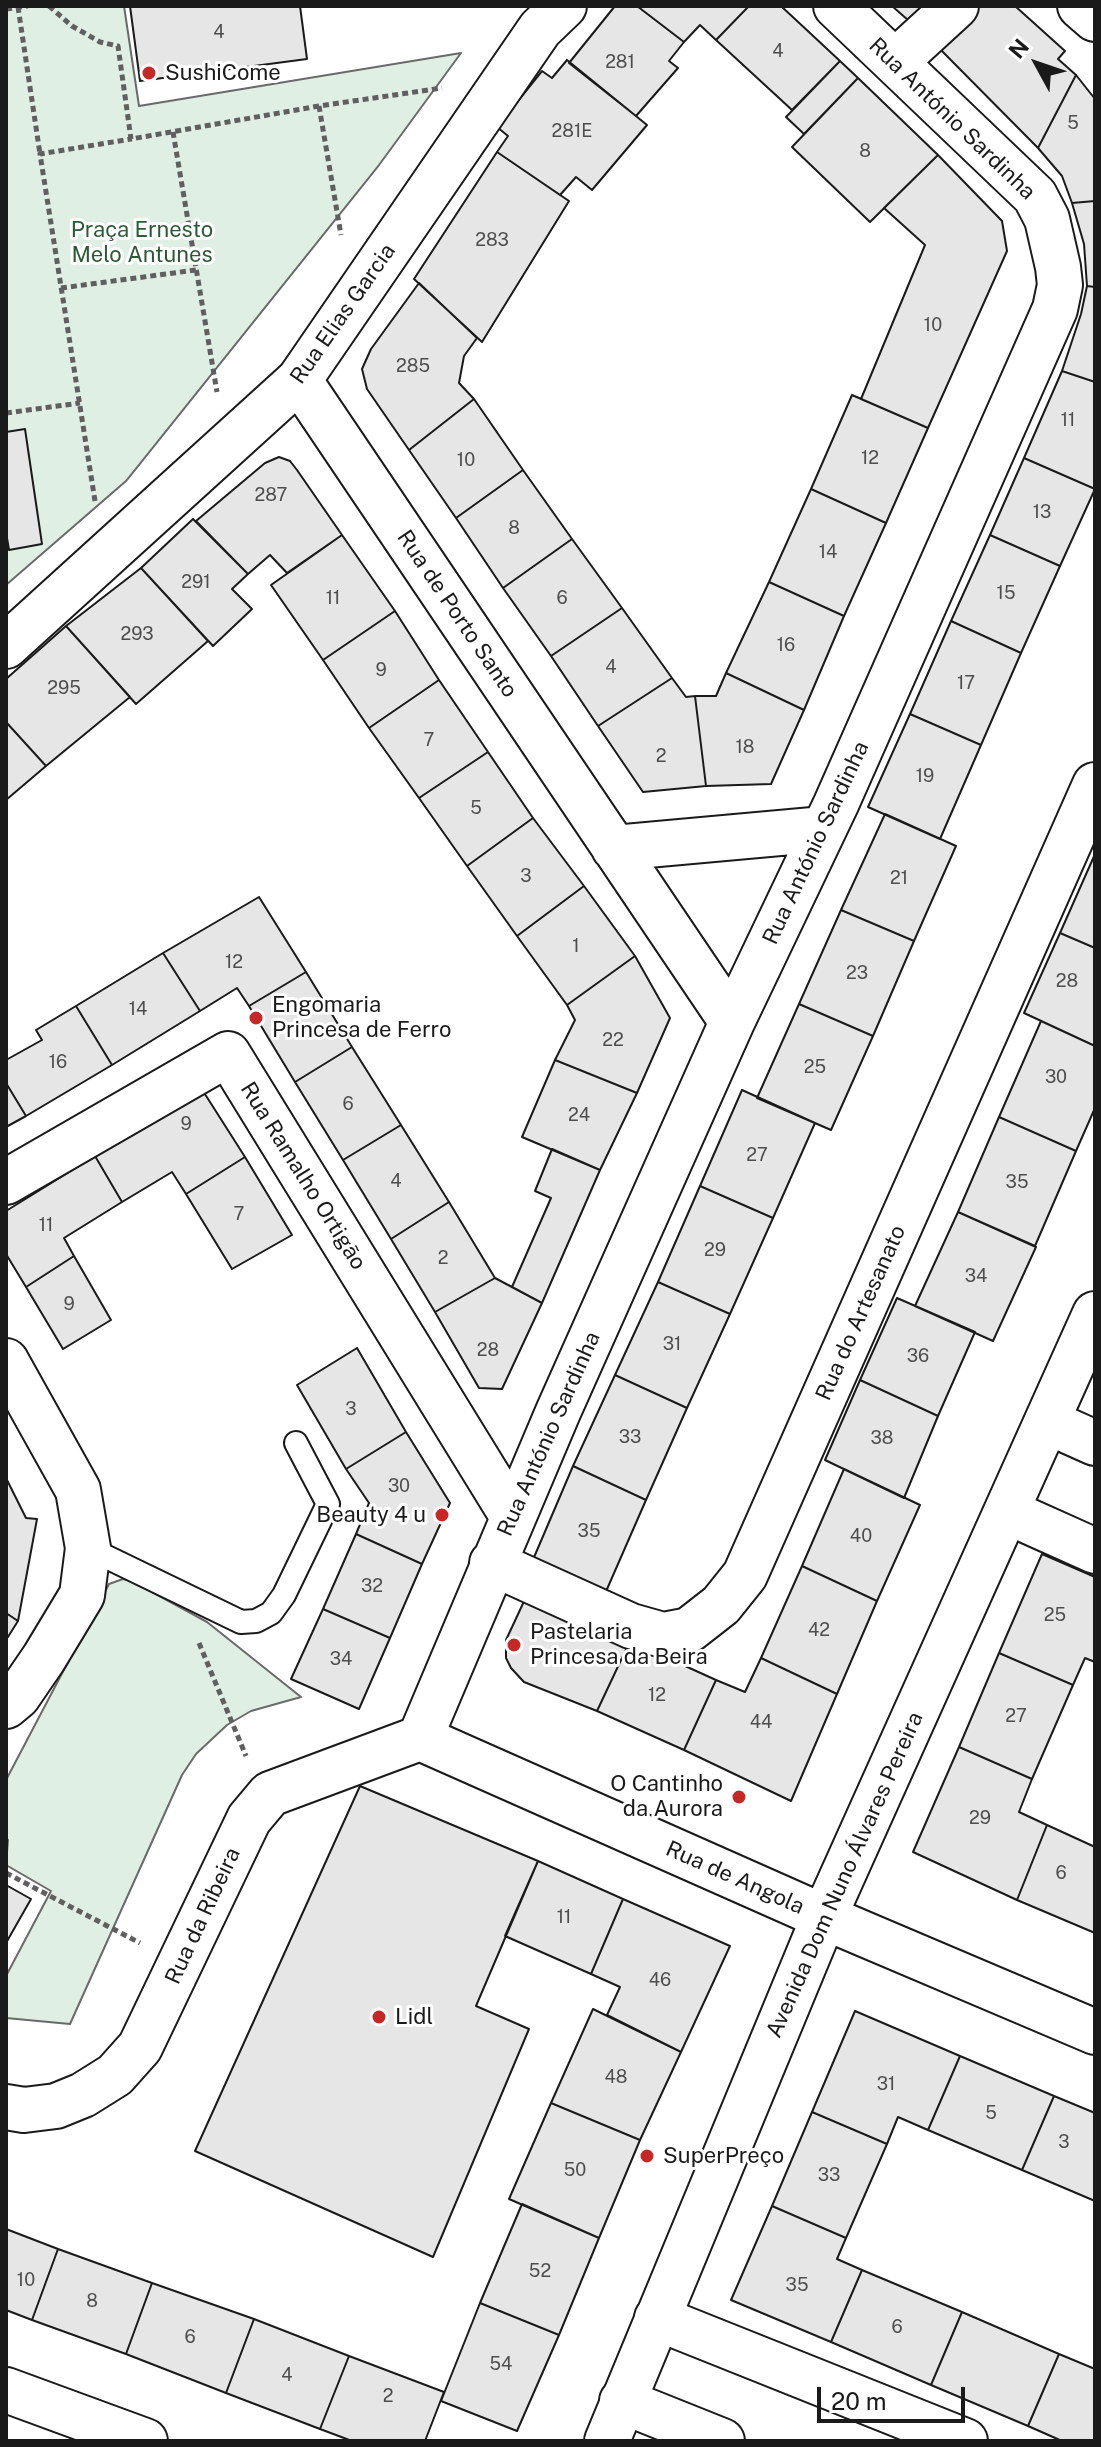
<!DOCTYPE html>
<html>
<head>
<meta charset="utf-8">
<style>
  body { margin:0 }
  #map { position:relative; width:1101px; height:2447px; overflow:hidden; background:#fff; font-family:"Public Sans",sans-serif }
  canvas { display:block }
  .frame { position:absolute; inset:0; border:8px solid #1a1a1a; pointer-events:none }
  .north { position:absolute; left:997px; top:24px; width:80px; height:80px; -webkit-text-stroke:6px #fff; paint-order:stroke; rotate:310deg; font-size:22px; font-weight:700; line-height:32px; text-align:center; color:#1a1a1a }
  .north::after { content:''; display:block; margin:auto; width:28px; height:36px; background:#1a1a1a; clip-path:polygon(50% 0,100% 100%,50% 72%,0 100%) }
  .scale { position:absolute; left:817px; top:2387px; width:148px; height:36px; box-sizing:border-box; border:4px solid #1a1a1a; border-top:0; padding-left:10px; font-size:24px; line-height:28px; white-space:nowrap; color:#1a1a1a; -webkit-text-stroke:6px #fff; paint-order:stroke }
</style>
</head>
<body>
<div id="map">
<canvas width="1101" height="2447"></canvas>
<div class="frame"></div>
<div class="north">N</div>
<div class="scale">20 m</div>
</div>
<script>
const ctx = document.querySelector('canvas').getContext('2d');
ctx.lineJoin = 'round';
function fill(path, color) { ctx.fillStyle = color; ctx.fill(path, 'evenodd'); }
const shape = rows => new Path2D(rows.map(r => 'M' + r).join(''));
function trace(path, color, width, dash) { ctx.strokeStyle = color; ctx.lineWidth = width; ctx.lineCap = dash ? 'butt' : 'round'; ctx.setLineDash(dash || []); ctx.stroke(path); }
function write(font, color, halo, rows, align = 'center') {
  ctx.font = font + ' "Public Sans",sans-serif'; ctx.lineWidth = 6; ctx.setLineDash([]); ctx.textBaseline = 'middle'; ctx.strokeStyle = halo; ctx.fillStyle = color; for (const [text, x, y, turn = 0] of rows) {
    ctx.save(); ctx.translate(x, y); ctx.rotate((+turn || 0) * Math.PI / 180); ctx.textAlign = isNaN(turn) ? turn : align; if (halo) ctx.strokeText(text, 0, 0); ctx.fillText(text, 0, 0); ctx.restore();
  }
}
const green = shape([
  [6,6,124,6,139,106,461,53,379,165,126,481,6,585,6,6],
  [123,1579,132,1581,207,1622,301,1697,251,1711,227,1725,196,1754,182,1775,70,2024,6,2018,6,1976,51,1891,6,1865,8,1840,6,1838,6,1780,109,1584,123,1579]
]);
fill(green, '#e0efe3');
trace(green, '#6a6a6a', 2);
const building = shape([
  [130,6,300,6,307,59,140,81,130,6],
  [615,6,637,6,684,42,669,61,678,68,636,116,569,63,615,6],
  [637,6,749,6,716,40,700,25,684,42,637,6],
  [749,6,781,6,840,61,792,110,716,40,749,6],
  [892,6,967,6,933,42,892,6],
  [967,6,1015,6,1065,51,1058,59,1076,75,1038,148,933,42,967,6],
  [567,60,647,125,592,190,576,177,560,195,497,152,508,136,497,127,542,71,552,78,567,60],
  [840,61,858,78,804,134,786,117,840,61],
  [1076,75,1095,99,1095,201,1072,203,1062,176,1038,148,1076,75],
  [858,78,938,155,870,222,792,147,858,78],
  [497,152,569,201,482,342,414,279,497,152],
  [938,155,1002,221,1007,251,928,428,861,399,925,245,884,208,938,155],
  [1095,201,1095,287,1087,286,1084,244,1072,203,1095,201],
  [419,283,477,338,464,356,459,383,474,399,409,450,367,389,362,369,371,349,419,283],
  [1087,286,1095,287,1095,382,1062,371,1081,314,1087,286],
  [1062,371,1095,382,1095,489,1024,458,1062,371],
  [852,395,928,428,886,523,811,489,852,395],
  [474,399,523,470,456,518,409,450,474,399],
  [25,429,42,544,9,550,6,532,6,432,25,429],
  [279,457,290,461,297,470,342,535,287,573,270,555,248,574,196,521,265,463,279,457],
  [1024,458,1095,489,1060,566,990,535,1024,458],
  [523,470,572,539,503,588,456,518,523,470],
  [811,489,886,523,844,616,769,582,811,489],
  [193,519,248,574,232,589,252,609,213,646,141,568,193,519],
  [342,535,395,611,323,660,271,585,342,535],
  [990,535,1060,566,1021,653,951,621,990,535],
  [572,539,622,608,551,656,503,588,572,539],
  [141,568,208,641,136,704,66,626,141,568],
  [769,582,844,616,804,710,726,673,769,582],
  [622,608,672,678,598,726,551,656,622,608],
  [395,611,439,680,369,728,323,660,395,611],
  [951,621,1021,653,981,745,910,714,951,621],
  [66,626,130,697,46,766,6,722,6,679,66,626],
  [726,673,804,710,771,784,706,786,695,696,716,696,726,673],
  [672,678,686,697,695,696,706,786,643,792,598,726,672,678],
  [439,680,488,752,419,798,369,728,439,680],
  [910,714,981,745,940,839,868,807,910,714],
  [6,722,46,766,6,800,6,722],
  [488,752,533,818,467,866,419,798,488,752],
  [885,814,956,846,914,941,841,910,885,814],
  [533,818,584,886,517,936,467,866,533,818],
  [1095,854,1095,948,1060,933,1095,854],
  [584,886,635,956,567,1005,517,936,584,886],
  [259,897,306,972,249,1006,237,988,200,1011,163,953,259,897],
  [841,910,914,941,873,1036,799,1004,841,910],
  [1060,933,1095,948,1095,1046,1024,1013,1060,933],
  [163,953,200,1011,112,1065,76,1006,163,953],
  [635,956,670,1018,637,1093,555,1060,575,1020,567,1005,635,956],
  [306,972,352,1047,295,1082,249,1006,306,972],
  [799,1004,873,1036,831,1130,757,1098,799,1004],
  [76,1006,112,1065,26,1116,6,1083,6,1060,42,1040,36,1030,76,1006],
  [1041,1021,1095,1046,1095,1108,1076,1151,999,1117,1041,1021],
  [352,1047,401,1125,343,1160,295,1082,352,1047],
  [555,1060,637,1093,600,1170,522,1137,555,1060],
  [6,1083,26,1116,6,1127,6,1083],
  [742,1090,815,1123,773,1218,700,1186,742,1090],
  [203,1091,245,1157,186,1194,172,1172,122,1202,95,1156,203,1091],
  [999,1117,1076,1151,1035,1246,958,1212,999,1117],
  [401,1125,449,1202,391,1239,343,1160,401,1125],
  [552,1149,600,1170,542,1303,512,1287,551,1198,535,1191,552,1149],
  [95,1156,122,1202,64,1238,74,1256,26,1287,6,1254,6,1211,95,1156],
  [245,1157,292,1235,232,1269,186,1194,245,1157],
  [700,1186,773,1218,730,1314,658,1282,700,1186],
  [449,1202,495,1278,435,1312,391,1239,449,1202],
  [958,1212,1036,1247,993,1341,915,1306,958,1212],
  [74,1256,111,1320,63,1349,26,1287,74,1256],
  [495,1278,542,1303,502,1389,479,1388,435,1312,495,1278],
  [658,1282,730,1314,687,1408,615,1375,658,1282],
  [897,1298,975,1332,938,1416,860,1380,897,1298],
  [357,1348,406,1432,346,1469,297,1385,357,1348],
  [615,1375,687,1408,646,1500,573,1466,615,1375],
  [860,1380,938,1416,904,1498,825,1460,860,1380],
  [406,1432,450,1503,422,1564,356,1534,369,1503,346,1469,406,1432],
  [573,1466,646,1500,604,1596,532,1562,573,1466],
  [844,1469,920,1505,877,1601,802,1566,844,1469],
  [6,1478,26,1518,37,1519,18,1621,6,1613,6,1478],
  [356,1534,422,1564,390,1638,323,1609,356,1534],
  [1042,1554,1095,1577,1095,1662,1085,1658,1073,1685,999,1653,1042,1554],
  [802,1566,877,1601,837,1694,761,1658,802,1566],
  [540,1567,630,1641,597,1711,524,1682,511,1668,506,1658,506,1640,540,1567],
  [323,1609,390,1638,359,1709,291,1679,323,1609],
  [6,1613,18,1621,6,1640,6,1613],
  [630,1641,716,1680,684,1750,597,1711,630,1641],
  [999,1653,1073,1685,1032,1779,959,1747,999,1653],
  [761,1658,837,1694,791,1801,684,1750,716,1680,745,1692,761,1658],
  [959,1747,1032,1779,1019,1812,1047,1825,1017,1900,913,1852,959,1747],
  [360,1786,538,1861,476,2006,529,2029,433,2257,195,2151,360,1786],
  [1047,1825,1095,1847,1095,1933,1017,1900,1047,1825],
  [538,1861,623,1899,591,1974,505,1936,538,1861],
  [6,1885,31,1899,6,1943,6,1885],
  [623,1899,730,1946,681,2052,607,2015,620,1987,591,1974,623,1899],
  [593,2009,681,2052,640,2140,551,2103,593,2009],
  [855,2011,960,2056,928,2130,898,2117,887,2144,812,2112,855,2011],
  [960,2056,1054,2096,1022,2170,928,2130,960,2056],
  [1054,2096,1095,2113,1095,2201,1022,2170,1054,2096],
  [551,2103,640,2140,599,2238,509,2199,551,2103],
  [812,2112,887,2144,846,2238,772,2206,812,2112],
  [522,2204,599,2238,559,2335,480,2303,522,2204],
  [772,2206,846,2238,837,2259,862,2270,831,2342,731,2300,772,2206],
  [6,2229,58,2249,32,2320,6,2310,6,2229],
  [58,2249,152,2283,126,2354,32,2320,58,2249],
  [862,2270,962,2312,931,2385,831,2342,862,2270],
  [152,2283,254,2319,226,2393,126,2354,152,2283],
  [480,2303,559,2335,517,2431,441,2401,480,2303],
  [962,2312,1059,2354,1028,2426,931,2385,962,2312],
  [254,2319,349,2356,320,2429,226,2393,254,2319],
  [1059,2354,1095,2369,1095,2441,1062,2441,1028,2426,1059,2354],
  [349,2356,444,2392,425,2441,352,2441,320,2429,349,2356]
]);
fill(building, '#e6e6e6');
trace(building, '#1a1a1a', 2);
const lane = shape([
  [88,1548,241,1622,256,1621,271,1613,284,1595,328,1504,296,1443]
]);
const street = shape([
  [1080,6,1095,19],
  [895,62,956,6],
  [299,380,732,1022],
  [614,848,824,829],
  [6,1182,228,1054,513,1517],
  [6,1361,78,1490,88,1548,82,1595,44,1658,18,1696,6,1706],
  [1048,1422,1095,1443],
  [1008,1512,1095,1551],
  [492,1563,631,1626,663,1635,689,1630,721,1605,745,1575,1095,785],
  [420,1738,558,1412,732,1022,836,804,1055,309,1060,285,1058,267,1047,219,1035,196,836,6],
  [420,1738,824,1917,1095,2032],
  [6,2107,24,2110,56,2106,83,2095,115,2075,140,2047,249,1819,270,1794,420,1738],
  [657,2318,965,2441],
  [6,2390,145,2441],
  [622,2401,722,2441]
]);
const secondary = shape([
  [6,646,299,380,540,29,564,6],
  [607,2441,824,1917,1095,1314]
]);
trace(lane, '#1a1a1a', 26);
trace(street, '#1a1a1a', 48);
trace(secondary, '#1a1a1a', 48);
trace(shape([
  [49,6,72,26,100,42,118,46,131,139,319,106,442,88],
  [18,7,40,154],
  [6,9,28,6],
  [319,106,341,235],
  [173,132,217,392],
  [61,288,196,270],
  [6,413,80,403],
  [95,501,40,154,131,139],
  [199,1643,246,1756],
  [6,1873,140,1943]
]), '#5f5f5f', 5, [6, 4]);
trace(lane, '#fff', 22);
trace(street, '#fff', 44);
trace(secondary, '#fff', 44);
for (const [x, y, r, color] of [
  [149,73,8,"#c62828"],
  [256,1018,8,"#c62828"],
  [442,1515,8,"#c62828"],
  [514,1645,8,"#c62828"],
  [739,1797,8,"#c62828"],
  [379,2017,8,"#c62828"],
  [647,2156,8,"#c62828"]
]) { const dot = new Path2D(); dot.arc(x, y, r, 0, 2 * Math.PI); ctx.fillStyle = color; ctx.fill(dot); trace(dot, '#fff', 3); }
write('18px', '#4d4d4d', null, [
  ["4",219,32],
  ["4",778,51],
  ["281",620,62],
  ["5",1073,123],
  ["281E",572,131],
  ["8",865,151],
  ["283",492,240],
  ["10",933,325],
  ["285",413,366],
  ["11",1068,420],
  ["12",870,458],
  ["10",466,460],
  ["287",271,495],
  ["13",1042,512],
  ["8",514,528],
  ["14",828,552],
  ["291",196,582],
  ["15",1006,593],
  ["11",333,598],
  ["6",562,598],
  ["293",137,634],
  ["16",786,645],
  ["4",611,667],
  ["9",381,670],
  ["17",966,683],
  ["295",64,688],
  ["7",429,740],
  ["18",745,747],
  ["2",661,756],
  ["19",925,776],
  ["5",476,808],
  ["3",526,876],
  ["21",899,878],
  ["1",576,946],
  ["12",234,962],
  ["23",857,973],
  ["28",1067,981],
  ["14",138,1009],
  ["22",613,1040],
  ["16",58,1062],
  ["25",815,1067],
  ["30",1056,1077],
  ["6",348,1104],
  ["24",579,1115],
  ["9",186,1124],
  ["27",757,1155],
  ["4",396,1181],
  ["35",1017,1182],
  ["7",239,1214],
  ["11",46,1225],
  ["29",715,1250],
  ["2",443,1258],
  ["34",976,1276],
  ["9",69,1304],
  ["31",672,1344],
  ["28",488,1350],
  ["36",918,1356],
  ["3",351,1409],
  ["33",630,1437],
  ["38",882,1438],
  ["30",399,1486],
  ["35",589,1531],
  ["40",861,1536],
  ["32",372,1586],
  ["25",1055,1615],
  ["42",819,1630],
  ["34",341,1659],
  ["12",657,1695],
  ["27",1016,1716],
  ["44",761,1722],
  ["29",980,1818],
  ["6",1061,1873],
  ["11",564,1917],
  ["46",660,1980],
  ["48",616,2077],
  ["31",886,2084],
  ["5",991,2113],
  ["3",1064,2142],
  ["50",575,2170],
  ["33",829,2175],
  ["52",540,2271],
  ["10",26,2280],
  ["35",797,2285],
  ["8",92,2301],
  ["6",897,2327],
  ["6",190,2337],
  ["54",501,2364],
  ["4",287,2375],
  ["2",388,2396]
]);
write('22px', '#1a1a1a', '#fff', [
  ["SushiCome",165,73],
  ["Engomaria",272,1005],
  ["Princesa de Ferro",272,1030],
  ["Beauty 4 u",426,1515,"right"],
  ["Pastelaria",530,1632],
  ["Princesa da Beira",530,1657],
  ["O Cantinho",723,1784,"right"],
  ["da Aurora",723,1809,"right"],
  ["Lidl",395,2017],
  ["SuperPreço",663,2156]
], 'left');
write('22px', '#1a1a1a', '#fff', [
  ["Rua António Sardinha",952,119,44],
  ["Rua Elias Garcia",343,314,-55],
  ["Rua de Porto Santo",457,614,56],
  ["Rua António Sardinha",816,843,-65],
  ["Rua Ramalho Ortigão",303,1176,58],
  ["Rua do Artesanato",861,1313,-66],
  ["Rua António Sardinha",549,1434,-66],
  ["Avenida Dom Nuno Álvares Pereira",845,1875,-66],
  ["Rua de Angola",735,1878,24],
  ["Rua da Ribeira",203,1916,-65]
]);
write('22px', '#2b5a34', '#fff', [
  ["Praça Ernesto",142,230],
  ["Melo Antunes",142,255]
]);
</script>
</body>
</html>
